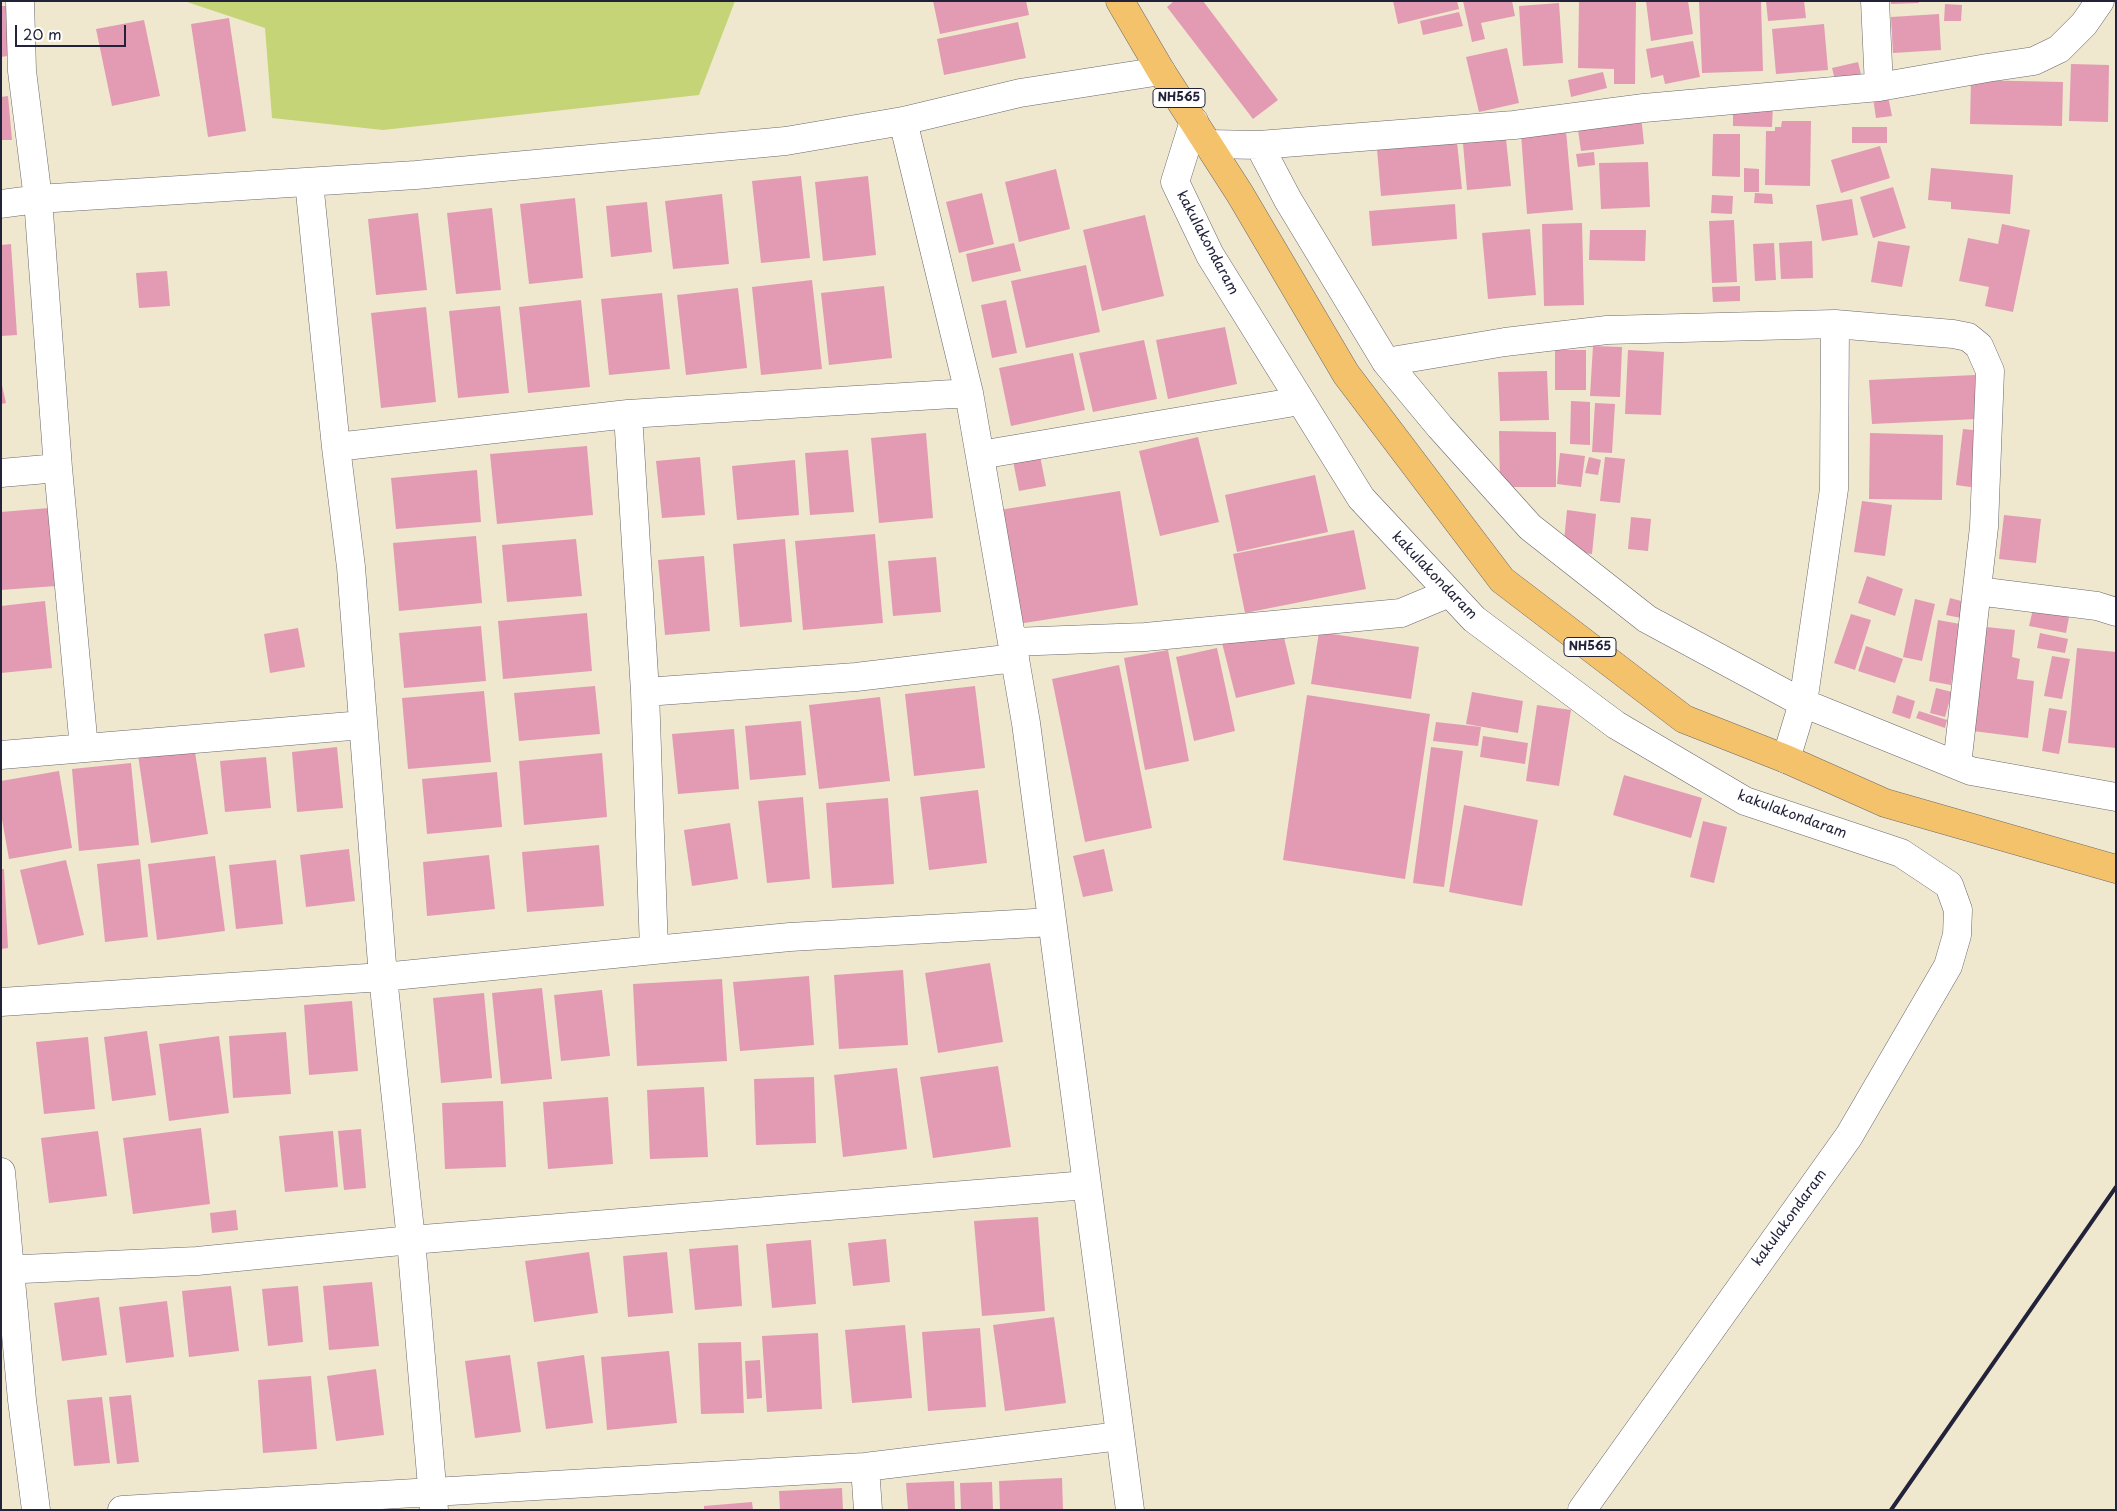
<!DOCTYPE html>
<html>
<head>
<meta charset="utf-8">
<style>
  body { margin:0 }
  #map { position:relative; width:2117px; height:1511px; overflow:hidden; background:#efe8ce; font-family:"Playpen Sans",sans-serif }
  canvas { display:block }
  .frame { position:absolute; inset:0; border:2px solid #22223b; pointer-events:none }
  .scale { position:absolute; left:15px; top:25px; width:111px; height:22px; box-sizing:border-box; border:2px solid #22223b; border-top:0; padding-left:6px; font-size:15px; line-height:18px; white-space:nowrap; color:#22223b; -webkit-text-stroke:4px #fff; paint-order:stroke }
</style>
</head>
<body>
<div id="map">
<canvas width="2117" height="1511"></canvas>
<div class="frame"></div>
<div class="scale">20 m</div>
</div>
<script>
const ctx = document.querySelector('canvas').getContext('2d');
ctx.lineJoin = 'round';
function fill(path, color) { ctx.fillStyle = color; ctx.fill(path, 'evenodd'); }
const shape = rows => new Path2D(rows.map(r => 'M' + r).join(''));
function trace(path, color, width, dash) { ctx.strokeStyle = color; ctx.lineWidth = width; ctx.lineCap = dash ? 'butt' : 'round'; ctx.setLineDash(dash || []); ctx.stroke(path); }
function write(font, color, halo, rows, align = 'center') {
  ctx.font = font + ' "Playpen Sans",sans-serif'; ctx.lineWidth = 4.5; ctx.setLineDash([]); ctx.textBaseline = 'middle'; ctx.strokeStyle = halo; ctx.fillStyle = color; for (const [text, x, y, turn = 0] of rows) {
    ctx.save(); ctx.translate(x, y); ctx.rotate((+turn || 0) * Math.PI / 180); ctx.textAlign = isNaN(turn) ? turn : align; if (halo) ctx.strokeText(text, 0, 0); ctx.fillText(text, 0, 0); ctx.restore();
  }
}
fill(shape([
  [184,1,735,1,699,95,383,130,272,118,265,28]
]), '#c5d476');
fill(shape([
  [933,1,1026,1,1029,15,940,34],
  [1174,1,1203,1,1278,100,1253,119,1167,7],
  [1393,1,1457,1,1459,9,1398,24],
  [1463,1,1512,1,1515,16,1481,23,1485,39,1472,42],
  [1579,1,1636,1,1635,84,1614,84,1614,69,1578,68],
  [1646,1,1688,1,1693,34,1651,41],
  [1699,1,1761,1,1763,71,1702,73],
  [1766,1,1804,1,1806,18,1768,21],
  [1891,1,1918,1,1919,3,1891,4],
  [1559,3,1563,63,1523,66,1519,6],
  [1945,4,1962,5,1961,21,1944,21],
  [1,6,8,6,14,55,1,57],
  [1459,12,1463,26,1423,35,1420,21],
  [1939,14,1941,50,1893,53,1891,17],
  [229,18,246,131,208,137,191,24],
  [144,20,160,96,112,106,96,29],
  [1018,22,1026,58,944,75,937,39],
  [1824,24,1828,70,1776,74,1772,29],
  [1693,41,1700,77,1665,84,1663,75,1651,78,1646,49],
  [1507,48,1519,103,1479,112,1466,57],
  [1858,62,1862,78,1836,84,1832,68],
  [2071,64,2109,65,2108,122,2069,121],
  [1603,72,1607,88,1571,97,1568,80],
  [1971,80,2063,82,2062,126,1970,124],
  [8,96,12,140,1,140,1,97],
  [1888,96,1892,116,1876,118,1873,98],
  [1733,103,1773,104,1772,127,1733,126],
  [1641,115,1644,144,1581,151,1577,123],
  [1782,121,1811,121,1810,186,1765,185,1766,131,1775,131,1775,127,1781,127],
  [1852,127,1887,127,1887,143,1852,143],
  [1566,130,1573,210,1527,214,1521,134],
  [1713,134,1740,134,1740,177,1712,176],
  [1506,139,1511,186,1467,190,1463,143],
  [1457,142,1462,189,1381,196,1377,149],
  [1880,146,1890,178,1841,193,1831,160],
  [1594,152,1595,165,1578,167,1576,154],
  [1648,162,1650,207,1601,209,1599,163],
  [1744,168,1759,169,1759,192,1744,192],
  [1931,168,2013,175,2010,214,1951,209,1951,202,1928,200],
  [1056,169,1070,229,1019,242,1005,182],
  [801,176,810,258,761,263,752,181],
  [868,176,876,255,823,261,815,182],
  [1893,187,1906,228,1873,238,1860,197],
  [982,193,994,244,959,253,946,202],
  [1755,193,1772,194,1773,204,1754,203],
  [722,194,729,264,673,269,665,201],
  [1712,195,1733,196,1732,214,1711,213],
  [575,198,583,278,529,284,520,204],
  [1852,199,1858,235,1822,241,1816,205],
  [647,202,652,252,611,257,606,206],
  [1455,204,1457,239,1372,246,1369,211],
  [492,208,501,290,456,294,447,213],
  [418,213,427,290,376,295,368,219],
  [1145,215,1164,296,1102,311,1083,230],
  [1734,220,1737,282,1712,283,1709,221],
  [1582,223,1584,305,1544,306,1542,224],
  [2002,224,2030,230,2013,312,1985,306,1989,287,1959,281,1968,238,1998,244],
  [1530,229,1536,295,1488,299,1482,233],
  [1590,230,1646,230,1645,261,1589,260],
  [1812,241,1813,278,1781,279,1779,243],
  [1878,241,1910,246,1902,287,1871,282],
  [1014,243,1021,271,972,282,966,254],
  [1774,243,1776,280,1755,281,1753,244],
  [11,244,17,335,1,336,1,245],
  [1086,265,1100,332,1026,348,1011,281],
  [167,271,170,306,139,308,136,273],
  [812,280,822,369,761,375,752,287],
  [884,286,892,358,829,365,821,293],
  [1740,286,1740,301,1713,302,1712,287],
  [738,288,747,368,686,375,677,295],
  [662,293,670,369,609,375,601,299],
  [581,300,590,387,528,393,519,307],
  [1006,300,1017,353,992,358,981,305],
  [500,306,509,393,458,398,449,311],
  [426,307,436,402,381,408,371,313],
  [1225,327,1237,384,1168,399,1156,340],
  [1144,340,1157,399,1093,412,1079,353],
  [1593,346,1622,347,1620,397,1590,396],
  [1555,350,1586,350,1586,390,1555,390],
  [1628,350,1664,352,1661,415,1625,414],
  [1073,353,1085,410,1011,426,999,368],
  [1547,371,1549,420,1500,421,1498,372],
  [1975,375,1977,419,1872,424,1869,380],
  [1,381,6,403,1,404],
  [1571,401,1590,402,1590,445,1570,444],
  [1595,403,1615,404,1612,453,1592,452],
  [1963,429,1983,431,1977,488,1956,485],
  [1499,431,1556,432,1556,487,1500,487],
  [926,433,933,518,879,523,871,438],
  [1870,433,1943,435,1942,500,1869,499],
  [1198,437,1219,522,1160,536,1139,451],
  [587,446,593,515,497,524,490,454],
  [848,450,854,512,810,515,805,453],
  [1039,451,1046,486,1019,491,1012,456],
  [1560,453,1585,456,1581,487,1557,484],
  [700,457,705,515,662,518,656,461],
  [1589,457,1601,460,1598,475,1585,473],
  [1605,457,1625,459,1620,503,1600,501],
  [795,460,799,515,737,520,732,466],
  [477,470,481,522,396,529,391,478],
  [1315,475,1328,532,1237,552,1225,495],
  [1120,491,1138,605,1018,624,999,510],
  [1862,501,1892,505,1885,556,1854,552],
  [49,508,56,586,1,590,1,512],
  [1567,510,1596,514,1592,554,1563,551],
  [2004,515,2041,519,2036,563,1999,559],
  [1631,517,1651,519,1648,551,1628,549],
  [1354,530,1366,589,1245,613,1233,554],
  [875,534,883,623,803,630,795,541],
  [476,536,482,603,399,611,393,543],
  [576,539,582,596,507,602,502,545],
  [785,539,792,622,740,627,733,544],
  [704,556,710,631,665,635,658,560],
  [936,557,941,612,893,616,888,561],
  [1867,576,1903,589,1895,616,1858,603],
  [1950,598,1965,602,1961,618,1946,615],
  [1915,599,1935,604,1922,661,1903,657],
  [45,601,52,668,1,673,1,606],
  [2034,605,2070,612,2066,633,2029,626],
  [587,613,592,671,503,679,498,621],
  [1851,614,1871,620,1855,670,1834,663],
  [1938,620,1960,624,1951,685,1929,681],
  [481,626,486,681,404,688,399,633],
  [1986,627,2015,630,2012,657,2020,659,2017,679,2034,681,2028,738,1973,731],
  [298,628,305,667,270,673,264,634],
  [1282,629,1295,684,1236,698,1222,643],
  [1319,632,1419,647,1411,699,1311,684],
  [2040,633,2068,639,2065,653,2037,648],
  [1866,646,1903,659,1895,683,1858,671],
  [1217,648,1235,731,1194,741,1176,657],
  [2077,648,2116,652,2116,748,2068,743],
  [1168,650,1189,761,1145,770,1124,658],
  [2052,656,2070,659,2062,699,2044,696],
  [1119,665,1152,828,1085,842,1052,679],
  [595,686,600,734,519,741,514,693],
  [975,686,985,768,914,776,905,694],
  [1936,688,1952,692,1945,717,1930,713],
  [484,691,491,762,408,769,402,698],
  [1472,692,1523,701,1518,733,1466,724],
  [1307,695,1430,714,1405,879,1283,860],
  [1897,695,1915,701,1910,719,1892,713],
  [880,697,890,781,819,789,809,705],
  [1537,705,1571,710,1559,786,1526,781],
  [2049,708,2067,711,2059,754,2042,751],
  [1919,711,1947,720,1945,728,1916,718],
  [801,721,806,775,750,780,745,726],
  [1436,722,1481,727,1478,746,1433,741],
  [734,729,739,789,678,794,672,734],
  [1483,736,1528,743,1525,764,1480,757],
  [194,746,208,834,151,843,138,755],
  [337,747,343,808,297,812,292,752],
  [1431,747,1463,751,1444,887,1413,883],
  [602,753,607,817,524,825,519,761],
  [266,757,271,808,225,812,220,761],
  [131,763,139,845,79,851,72,769],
  [59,771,72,848,9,859,1,814,1,781],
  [497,772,502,827,427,834,422,779],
  [1624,775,1702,798,1691,838,1613,815],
  [978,790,987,863,929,870,920,797],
  [803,797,810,879,767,883,758,801],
  [888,798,894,884,832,888,826,803],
  [1464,805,1538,820,1522,906,1449,892],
  [1703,821,1727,827,1714,883,1690,877],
  [730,823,738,879,692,886,684,830],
  [599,845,604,906,527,912,522,852],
  [349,849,355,901,306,907,300,855],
  [1104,849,1113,891,1083,897,1073,856],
  [489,855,495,909,427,916,423,862],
  [215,856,225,931,157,940,148,864],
  [140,859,148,937,105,942,97,864],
  [66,860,84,935,38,945,20,870],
  [276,860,283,924,236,929,229,865],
  [1,869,4,869,8,948,1,949],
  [990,963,1003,1042,938,1053,925,973],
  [903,970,908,1045,839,1049,834,975],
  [809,976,814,1045,740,1051,733,982],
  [722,979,727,1061,637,1066,633,984],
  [542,988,552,1079,501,1084,492,993],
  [602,990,610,1056,561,1061,554,995],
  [484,993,492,1078,441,1083,433,998],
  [352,1001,358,1071,309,1075,304,1005],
  [147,1031,156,1095,112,1101,104,1037],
  [286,1032,291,1094,233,1098,229,1036],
  [219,1036,229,1113,169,1121,159,1044],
  [88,1037,95,1109,44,1114,36,1042],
  [998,1066,1011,1147,933,1158,920,1077],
  [897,1068,907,1149,843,1157,834,1075],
  [814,1077,816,1143,756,1145,754,1079],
  [704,1087,708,1157,650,1159,647,1090],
  [608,1097,613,1164,548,1169,543,1102],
  [503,1101,506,1167,445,1169,442,1103],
  [201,1128,210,1204,133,1214,123,1138],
  [361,1129,366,1188,344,1190,338,1131],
  [98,1131,107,1196,49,1203,41,1138],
  [333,1131,338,1187,285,1192,279,1136],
  [236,1210,238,1230,212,1233,210,1213],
  [1038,1217,1045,1311,982,1316,974,1221],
  [886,1239,890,1282,853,1286,848,1243],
  [811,1240,816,1304,772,1308,766,1244],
  [738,1245,742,1306,695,1310,689,1249],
  [589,1252,598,1313,534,1322,525,1261],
  [667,1252,673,1313,628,1317,623,1256],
  [372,1282,379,1346,329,1350,323,1286],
  [231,1286,239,1351,189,1357,182,1291],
  [298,1286,303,1342,268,1346,262,1289],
  [99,1297,107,1355,62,1361,54,1303],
  [167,1301,174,1357,126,1363,119,1307],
  [1054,1317,1066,1403,1005,1411,993,1325],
  [905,1325,912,1398,852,1403,845,1330],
  [980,1328,986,1407,928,1411,922,1332],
  [818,1333,822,1409,767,1412,762,1336],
  [741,1342,744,1413,701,1414,698,1343],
  [669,1351,677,1423,607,1430,601,1357],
  [510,1355,521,1432,475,1438,465,1361],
  [584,1355,593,1423,546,1429,537,1362],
  [760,1360,762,1398,747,1399,745,1361],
  [376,1369,384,1435,336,1441,327,1376],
  [311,1376,317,1449,263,1453,258,1380],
  [131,1395,139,1462,117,1464,109,1397],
  [102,1397,110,1463,74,1466,67,1400],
  [1062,1478,1063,1510,1000,1510,999,1481],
  [954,1481,955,1510,908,1510,906,1483],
  [992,1482,993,1510,961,1510,960,1483],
  [842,1488,843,1510,780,1510,779,1491],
  [752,1502,753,1510,704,1510,704,1506]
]), '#e29bb3');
const minor = shape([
  [20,1,22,71,38,199,58,468,84,748],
  [1879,87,1987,68,2034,61,2059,49,2084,24,2100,1],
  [903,121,969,393,1026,723,1130,1510],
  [1194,121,1175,182,1210,255,1361,498,1474,619,1616,725,1745,801,1901,853,1949,885,1958,910,1957,935,1948,966,1849,1136,1582,1510],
  [1208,144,1259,145,1288,200,1386,362,1440,427,1530,527,1647,619,1803,703,1971,771,2116,797],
  [1259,145,1514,125,1644,108,1879,87,1875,1],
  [309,182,336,447,351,567,383,977,411,1240,434,1510],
  [1,204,38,199,416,175,786,141,903,121,1020,93,1161,71],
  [1386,362,1505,342,1607,330,1835,324,1953,334,1968,337,1979,346,1990,371,1984,527,1957,765],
  [628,414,645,692,856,677,1015,658],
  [336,447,628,414,969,393],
  [980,455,1300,401],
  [1,473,58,468],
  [1977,591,2097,606,2116,612],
  [1012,642,1145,637,1401,613,1449,593],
  [645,692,654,950,790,937,1052,922],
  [1,755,363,725],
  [1786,759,1803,703,1834,489,1835,324],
  [1,1002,383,977,654,950],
  [1,1172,22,1400,36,1510],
  [1,1270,197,1261,411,1240,1087,1185],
  [865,1467,868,1510],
  [122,1510,865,1467,1120,1436]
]);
const trunk = shape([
  [1120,1,1161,71,1240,194,1346,374,1502,580,1684,719,1786,759,1885,803,2116,869]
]);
trace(minor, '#6a676e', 29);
trace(trunk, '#6a676e', 29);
trace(minor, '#fff', 28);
trace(trunk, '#f3c26a', 28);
trace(shape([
  [1891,1510,2116,1187]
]), '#22223b', 4);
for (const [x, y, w] of [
  [1179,98,52],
  [1590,647,52]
]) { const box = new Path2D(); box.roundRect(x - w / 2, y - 9.5, w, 19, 4); ctx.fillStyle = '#fff'; ctx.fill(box); trace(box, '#22223b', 1); }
write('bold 12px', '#22223b', null, [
  ["NH565",1179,98],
  ["NH565",1590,647]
]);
write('14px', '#22223b', '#fff', [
  ["kakulakondaram",1207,243,62],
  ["kakulakondaram",1434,576,46],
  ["kakulakondaram",1792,815,20],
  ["kakulakondaram",1790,1218,-54]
]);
</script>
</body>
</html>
